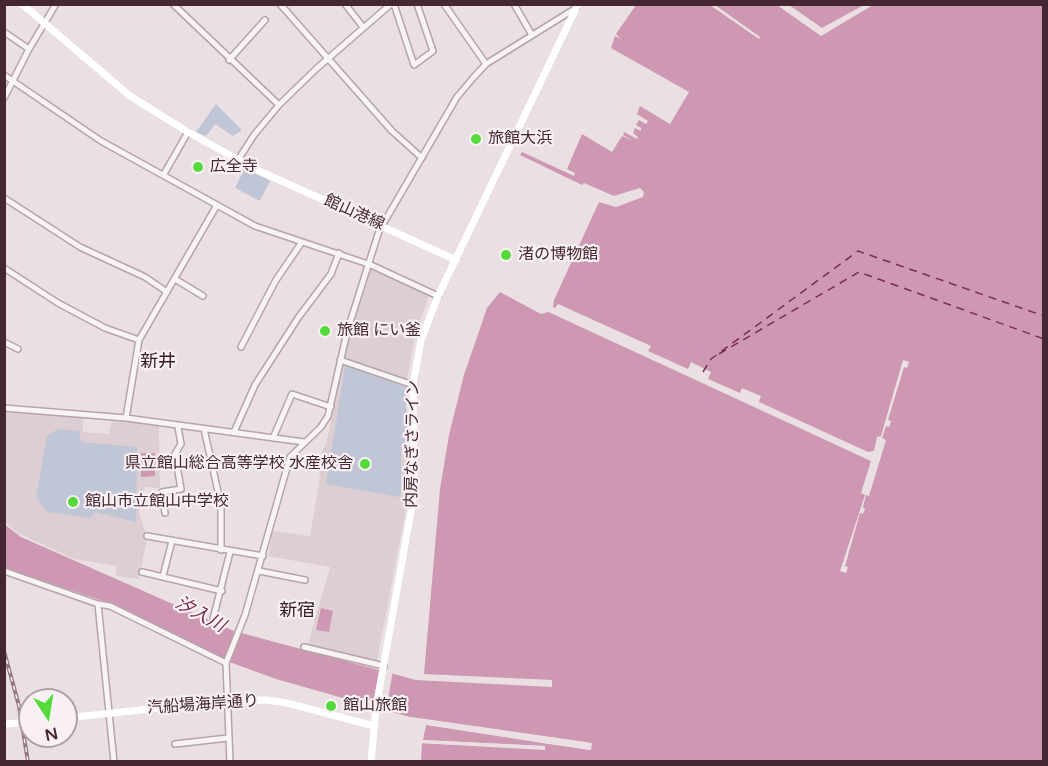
<!DOCTYPE html>
<html>
<head>
<meta charset="utf-8">
<style>
  body { margin:0 }
  #map { position:relative; width:1048px; height:766px; overflow:hidden; background:#eae0e4; font-family:"Varela Round",sans-serif }
  canvas { display:block }
  .frame { position:absolute; inset:0; border:6px solid #442732; pointer-events:none }
  .north { position:absolute; left:18px; top:688px; width:60px; height:60px; box-sizing:border-box; background:#f8f0f3; border:2px solid #b0a0a6; border-radius:50%; rotate:168deg; font-size:16px; font-weight:700; line-height:24px; text-align:center; color:#442732 }
  .north::after { content:''; display:block; margin:auto; width:21px; height:27px; background:#54db3a; clip-path:polygon(50% 0,100% 100%,50% 72%,0 100%) }
</style>
</head>
<body>
<div id="map">
<canvas width="1048" height="766"></canvas>
<div class="frame"></div>
<div class="north">N</div>
</div>
<script>
const ctx = document.querySelector('canvas').getContext('2d');
ctx.lineJoin = 'round';
function fill(path, color) { ctx.fillStyle = color; ctx.fill(path, 'evenodd'); }
const shape = rows => new Path2D(rows.map(r => 'M' + r).join(''));
function trace(path, color, width, dash) { ctx.strokeStyle = color; ctx.lineWidth = width; ctx.lineCap = dash ? 'butt' : 'round'; ctx.setLineDash(dash || []); ctx.stroke(path); }
function write(font, color, halo, rows, align = 'center') {
  ctx.font = font + ' "Varela Round","Noto Sans JP",sans-serif'; ctx.lineWidth = 4.5; ctx.setLineDash([]); ctx.textBaseline = 'middle'; ctx.strokeStyle = halo; ctx.fillStyle = color; for (const [text, x, y, turn = 0] of rows) {
    ctx.save(); ctx.translate(x, y); ctx.rotate((+turn || 0) * Math.PI / 180); ctx.textAlign = isNaN(turn) ? turn : align; if (halo) ctx.strokeText(text, 0, 0); ctx.fillText(text, 0, 0); ctx.restore();
  }
}
fill(shape([
  [374,268,429,296,414,340,406,387,407,503,377,661,308,644,330,567,268,556,273,531,310,536,319,484,322,450,326,445,343,364,368,269],
  [4,412,83,417,83,432,109,434,112,418,159,426,160,488,146,487,142,491,139,512,147,538,139,579,116,576,116,566,74,559,18,533,5,522]
]), '#ddced3');
fill(shape([
  [216,104,242,130,233,136,215,124,206,136,196,132],
  [245,168,270,181,260,201,235,188],
  [345,366,406,387,407,448,401,449,401,493,398,497,326,484],
  [58,429,79,431,81,442,137,447,136,522,95,512,90,518,47,512,36,497,47,436]
]), '#c0c6d5');
fill(shape([
  [636,5,710,5,759,39,760,37,715,5,777,5,821,36,873,5,1043,5,1043,761,421,761,422,743,545,749,545,746,423,740,426,725,590,750,591,743,410,717,276,679,224,660,106,602,5,568,4,524,21,537,234,631,416,680,552,687,552,680,424,674,440,489,449,435,464,375,487,308,500,292,541,314,548,312,553,308,554,300,599,202,616,207,643,197,644,192,640,188,614,196,584,183,582,185,520,155,522,152,574,176,575,173,567,169,582,134,612,152,622,136,633,141,623,135,624,132,637,139,638,137,633,133,635,128,641,131,641,128,636,125,639,120,646,124,648,121,637,114,640,106,670,124,689,92,611,48,615,36,621,39,616,34],
  [789,5,864,5,822,28],
  [141,453,155,453,155,476,141,477],
  [321,608,333,611,329,632,316,630]
]), '#ce98b2');
fill(shape([
  [558,304,651,346,648,351,688,369,691,362,711,372,708,379,740,393,742,388,761,396,759,402,868,452,874,451,877,437,881,436,903,360,909,362,907,368,904,367,888,420,891,421,889,427,886,426,882,438,886,440,869,496,866,495,863,507,865,509,863,514,860,513,845,566,848,567,846,573,840,571,865,495,861,493,871,461,542,309,550,306,555,308],
  [380,669,393,670,386,712,372,707],
  [410,717,460,724,592,743,591,750,549,744,423,724,424,722,409,720],
  [420,740,545,746,545,750,419,743]
]), '#eae0e4');
trace(shape([
  [719,354,859,272,1044,339],
  [703,372,711,359,858,251,1044,316]
]), '#7b2d51', 1.5, [8, 6]);
const street = shape([
  [173,4,279,105],
  [280,4,392,131,422,158],
  [345,4,363,27],
  [394,4,414,65,433,51,417,4],
  [444,4,486,64],
  [514,4,532,35],
  [4,32,29,49],
  [229,60,265,20],
  [4,75,101,141,255,226,371,265,438,296],
  [4,98,29,49,56,4],
  [238,160,254,135,279,105,316,69,391,4],
  [164,174,188,132],
  [4,198,80,247,145,277,167,292],
  [4,268,58,303,105,328,139,340],
  [175,279,203,296],
  [4,342,18,349],
  [241,347,276,280,302,242],
  [340,360,413,385],
  [4,408,126,418,304,442],
  [126,418,139,340,217,205],
  [204,429,221,505,221,550],
  [234,432,255,385,298,318,331,274,339,253],
  [273,438,292,394,331,407],
  [165,513,162,492,181,489,175,454,181,444,178,427],
  [147,536,263,556],
  [4,571,98,604,114,762],
  [259,571,305,580],
  [142,572,222,591],
  [163,576,172,541],
  [98,604,110,606,226,663],
  [213,619,230,552],
  [304,647,384,666],
  [175,744,228,738],
  [230,762,226,663,245,615,290,457,321,427,328,416,347,332,379,231,457,97,473,78,486,64,576,8]
]);
trace(street, '#b5a5ab', 8);
trace(street, '#f8f3f5', 5);
trace(shape([
  [22,4,130,96,188,132,255,169,456,260],
  [66,718,225,701,266,700,287,703,374,726],
  [4,724,30,722],
  [371,762,376,708,414,494,413,385,421,340,438,296,578,4]
]), '#fff', 7);
const rail = shape([
  [4,651,19,706,28,762]
]);
trace(rail, '#967883', 4);
trace(rail, '#f8f0f3', 1.5, [4.5]);
for (const [x, y, r, color] of [
  [476,139,6,"#54db3a"],
  [198,167,6,"#54db3a"],
  [506,255,6,"#54db3a"],
  [325,331,6,"#54db3a"],
  [365,464,6,"#54db3a"],
  [73,502,6,"#54db3a"],
  [331,706,6,"#54db3a"]
]) { const dot = new Path2D(); dot.arc(x, y, r, 0, 2 * Math.PI); ctx.fillStyle = color; ctx.fill(dot); trace(dot, '#f8f0f3', 2); }
write('16px', '#442732', '#f8f0f3', [
  ["旅館大浜",488,139],
  ["広全寺",210,167],
  ["渚の博物館",518,255],
  ["旅館 にい釜",337,331],
  ["県立館山総合高等学校 水産校舎",353,464,"right"],
  ["館山市立館山中学校",85,502],
  ["館山旅館",343,706]
], 'left');
write('16px', '#442732', '#f8f0f3', [
  ["館山港線",354,213,24],
  ["内房なぎさライン",413,444,-89],
  ["汽船場海岸通り",203,705,-4]
]);
write('18px', '#341923', '#f8f0f3', [
  ["新井",158,362],
  ["新宿",297,611]
]);
write('italic 18px', '#7b2d51', '#f8f0f3', [
  ["汐入川",200,615,29]
]);
</script>
</body>
</html>
